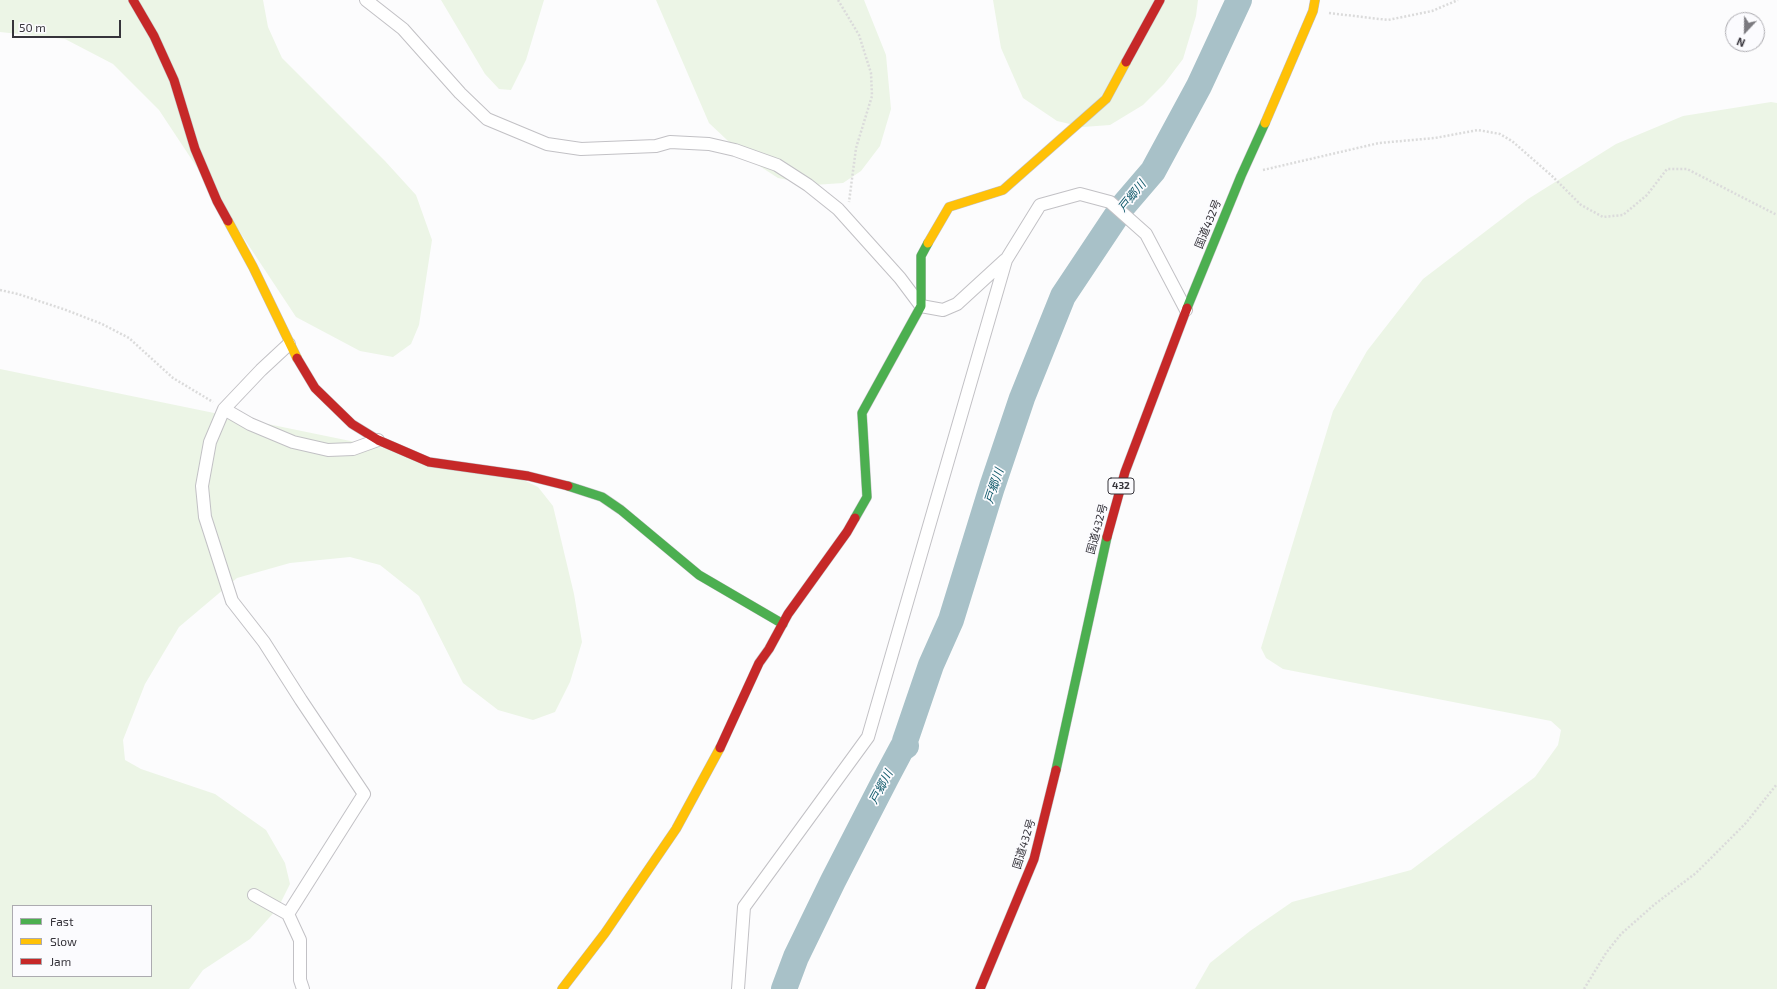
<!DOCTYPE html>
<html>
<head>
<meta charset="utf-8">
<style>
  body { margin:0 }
  #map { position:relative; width:1777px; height:989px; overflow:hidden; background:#fcfcfd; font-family:"Exo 2",sans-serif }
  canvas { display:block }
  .legend { position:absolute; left:12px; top:905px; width:140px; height:72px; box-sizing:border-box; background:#fbfbfe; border:1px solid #acabb0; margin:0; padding:5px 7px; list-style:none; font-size:12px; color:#36343b }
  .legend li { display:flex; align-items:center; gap:8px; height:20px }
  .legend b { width:20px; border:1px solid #acabb0 }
  .north { position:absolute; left:1725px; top:12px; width:40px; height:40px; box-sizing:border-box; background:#fbfbfe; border:1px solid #acabb0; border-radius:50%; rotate:202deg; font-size:11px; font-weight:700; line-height:16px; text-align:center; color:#36343b }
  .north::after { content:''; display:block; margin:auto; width:14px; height:18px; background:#7b7a7f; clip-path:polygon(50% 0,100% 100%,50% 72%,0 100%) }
  .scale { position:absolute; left:12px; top:20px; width:109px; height:18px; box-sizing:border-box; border:2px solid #36343b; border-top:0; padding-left:5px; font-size:12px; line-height:14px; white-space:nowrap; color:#36343b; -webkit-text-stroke:3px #fbfbfe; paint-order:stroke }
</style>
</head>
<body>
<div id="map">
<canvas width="1777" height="989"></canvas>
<ul class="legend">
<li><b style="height:5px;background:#4caf50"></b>Fast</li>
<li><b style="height:5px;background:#ffc107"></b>Slow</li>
<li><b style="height:5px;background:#c62828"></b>Jam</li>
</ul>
<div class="north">N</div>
<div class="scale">50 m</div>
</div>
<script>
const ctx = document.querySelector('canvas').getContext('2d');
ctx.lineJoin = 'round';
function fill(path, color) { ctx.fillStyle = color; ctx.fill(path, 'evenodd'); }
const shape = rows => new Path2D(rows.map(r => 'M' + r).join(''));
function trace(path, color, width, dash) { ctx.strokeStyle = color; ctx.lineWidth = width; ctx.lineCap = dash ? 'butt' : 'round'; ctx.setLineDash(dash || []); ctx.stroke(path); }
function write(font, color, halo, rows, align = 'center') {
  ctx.font = font + ' "Exo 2","Noto Sans JP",sans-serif'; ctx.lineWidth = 3.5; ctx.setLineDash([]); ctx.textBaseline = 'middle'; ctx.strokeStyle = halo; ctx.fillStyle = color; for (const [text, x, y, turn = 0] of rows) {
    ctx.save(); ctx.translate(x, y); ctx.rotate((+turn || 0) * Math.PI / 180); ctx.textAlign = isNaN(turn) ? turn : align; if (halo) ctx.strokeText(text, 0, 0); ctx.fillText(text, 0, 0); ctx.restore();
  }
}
fill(shape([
  [0,0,263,0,268,27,282,58,385,161,416,195,432,240,419,325,411,344,393,357,360,351,296,317,159,110,113,64,65,39,0,32],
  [441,0,544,0,526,60,511,90,499,89,485,74],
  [656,0,864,0,886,55,891,109,880,146,861,171,843,183,814,185,778,178,744,156,709,123],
  [993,0,1198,0,1196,16,1183,59,1164,84,1143,105,1110,125,1083,127,1057,121,1023,98,1001,48],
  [1771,102,1777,103,1777,989,1195,989,1210,963,1250,931,1292,902,1411,870,1535,777,1558,745,1561,730,1551,721,1283,669,1266,658,1261,648,1333,411,1367,351,1423,279,1528,199,1616,144,1683,116],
  [0,369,511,474,538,487,553,506,574,594,582,642,570,682,555,712,533,720,498,710,463,683,419,596,380,565,350,557,290,563,237,578,179,627,145,684,123,740,125,760,141,769,215,794,266,830,285,863,290,884,278,908,250,939,203,970,189,989,0,989],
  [13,906,151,906,151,976,13,976]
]), '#ecf5e6');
trace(shape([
  [784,989,796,957,833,881,886,778,902,748,906,746,905,741,931,665,951,620,992,487,1022,398,1063,296,1123,206,1153,171,1199,86,1239,0]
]), '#a8c1c8', 26);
const street = shape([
  [366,0,403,29,460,93,487,119,547,144,581,149,656,146,670,142,709,144,735,150,777,165,808,185,838,209,900,278,921,306,943,310,957,304,1005,260],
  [224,409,250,424,293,442,328,450,353,449,378,440],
  [254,895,288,914,300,940,300,980,303,989],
  [288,914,364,794,301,700,264,642,232,601,205,517,202,486,210,442,224,409,261,370,289,344],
  [738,989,744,907,868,737,1006,260,1040,205,1080,194,1110,202,1146,234,1186,310]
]);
const fast = shape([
  [1187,308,1241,176,1265,123],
  [568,486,602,497,621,510,699,575,783,624],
  [855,518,867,497,862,413,921,306,921,256,928,243],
  [1056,770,1107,537]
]);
const slow = shape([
  [1265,123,1313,11,1315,0],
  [228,221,253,267,297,358],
  [928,243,949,207,1003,190,1106,99,1126,62],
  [562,989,605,933,676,829,720,748]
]);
const jam = shape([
  [133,0,154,36,174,80,195,149,217,201,228,221],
  [1126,62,1160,0],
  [297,358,315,388,352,424,378,440,429,462,528,476,568,486],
  [1107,537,1125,472,1187,308],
  [720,748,759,663,769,649,788,614,847,532,855,518],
  [980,989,1034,859,1056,770]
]);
trace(street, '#c2c1c5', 14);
trace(fast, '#c2c1c5', 10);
trace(slow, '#c2c1c5', 10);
trace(jam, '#c2c1c5', 10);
trace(shape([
  [838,0,859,35,871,73,872,96,856,148,849,202],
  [1329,13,1388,20,1432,11,1458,0],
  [1263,170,1379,143,1435,138,1478,130,1500,134,1512,141,1552,176,1581,205,1603,217,1623,215,1647,195,1667,169,1687,169,1777,215],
  [0,290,18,294,66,310,102,324,129,338,173,378,213,402],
  [1584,989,1606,953,1621,934,1655,904,1696,873,1745,824,1777,784]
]), '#dbdbdb', 2.5, [2, 2]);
trace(street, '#fff', 12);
trace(fast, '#4caf50', 9);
trace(slow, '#ffc107', 9);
trace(jam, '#c62828', 9);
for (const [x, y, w] of [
  [1121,486,26]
]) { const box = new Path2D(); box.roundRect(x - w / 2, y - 8, w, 16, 3); ctx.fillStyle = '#fbfbfe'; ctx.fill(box); trace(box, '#36343b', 1); }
write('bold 10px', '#36343b', null, [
  ["432",1121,486]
]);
write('11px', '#36343b', '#fbfbfe', [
  ["国道432号",1208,224,-68],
  ["国道432号",1097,529,-75],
  ["国道432号",1024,844,-73]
]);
write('italic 12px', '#115a6b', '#fbfbfe', [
  ["戸郷川",1132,196,-51],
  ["戸郷川",994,486,-72],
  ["戸郷川",881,787,-62]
]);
</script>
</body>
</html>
